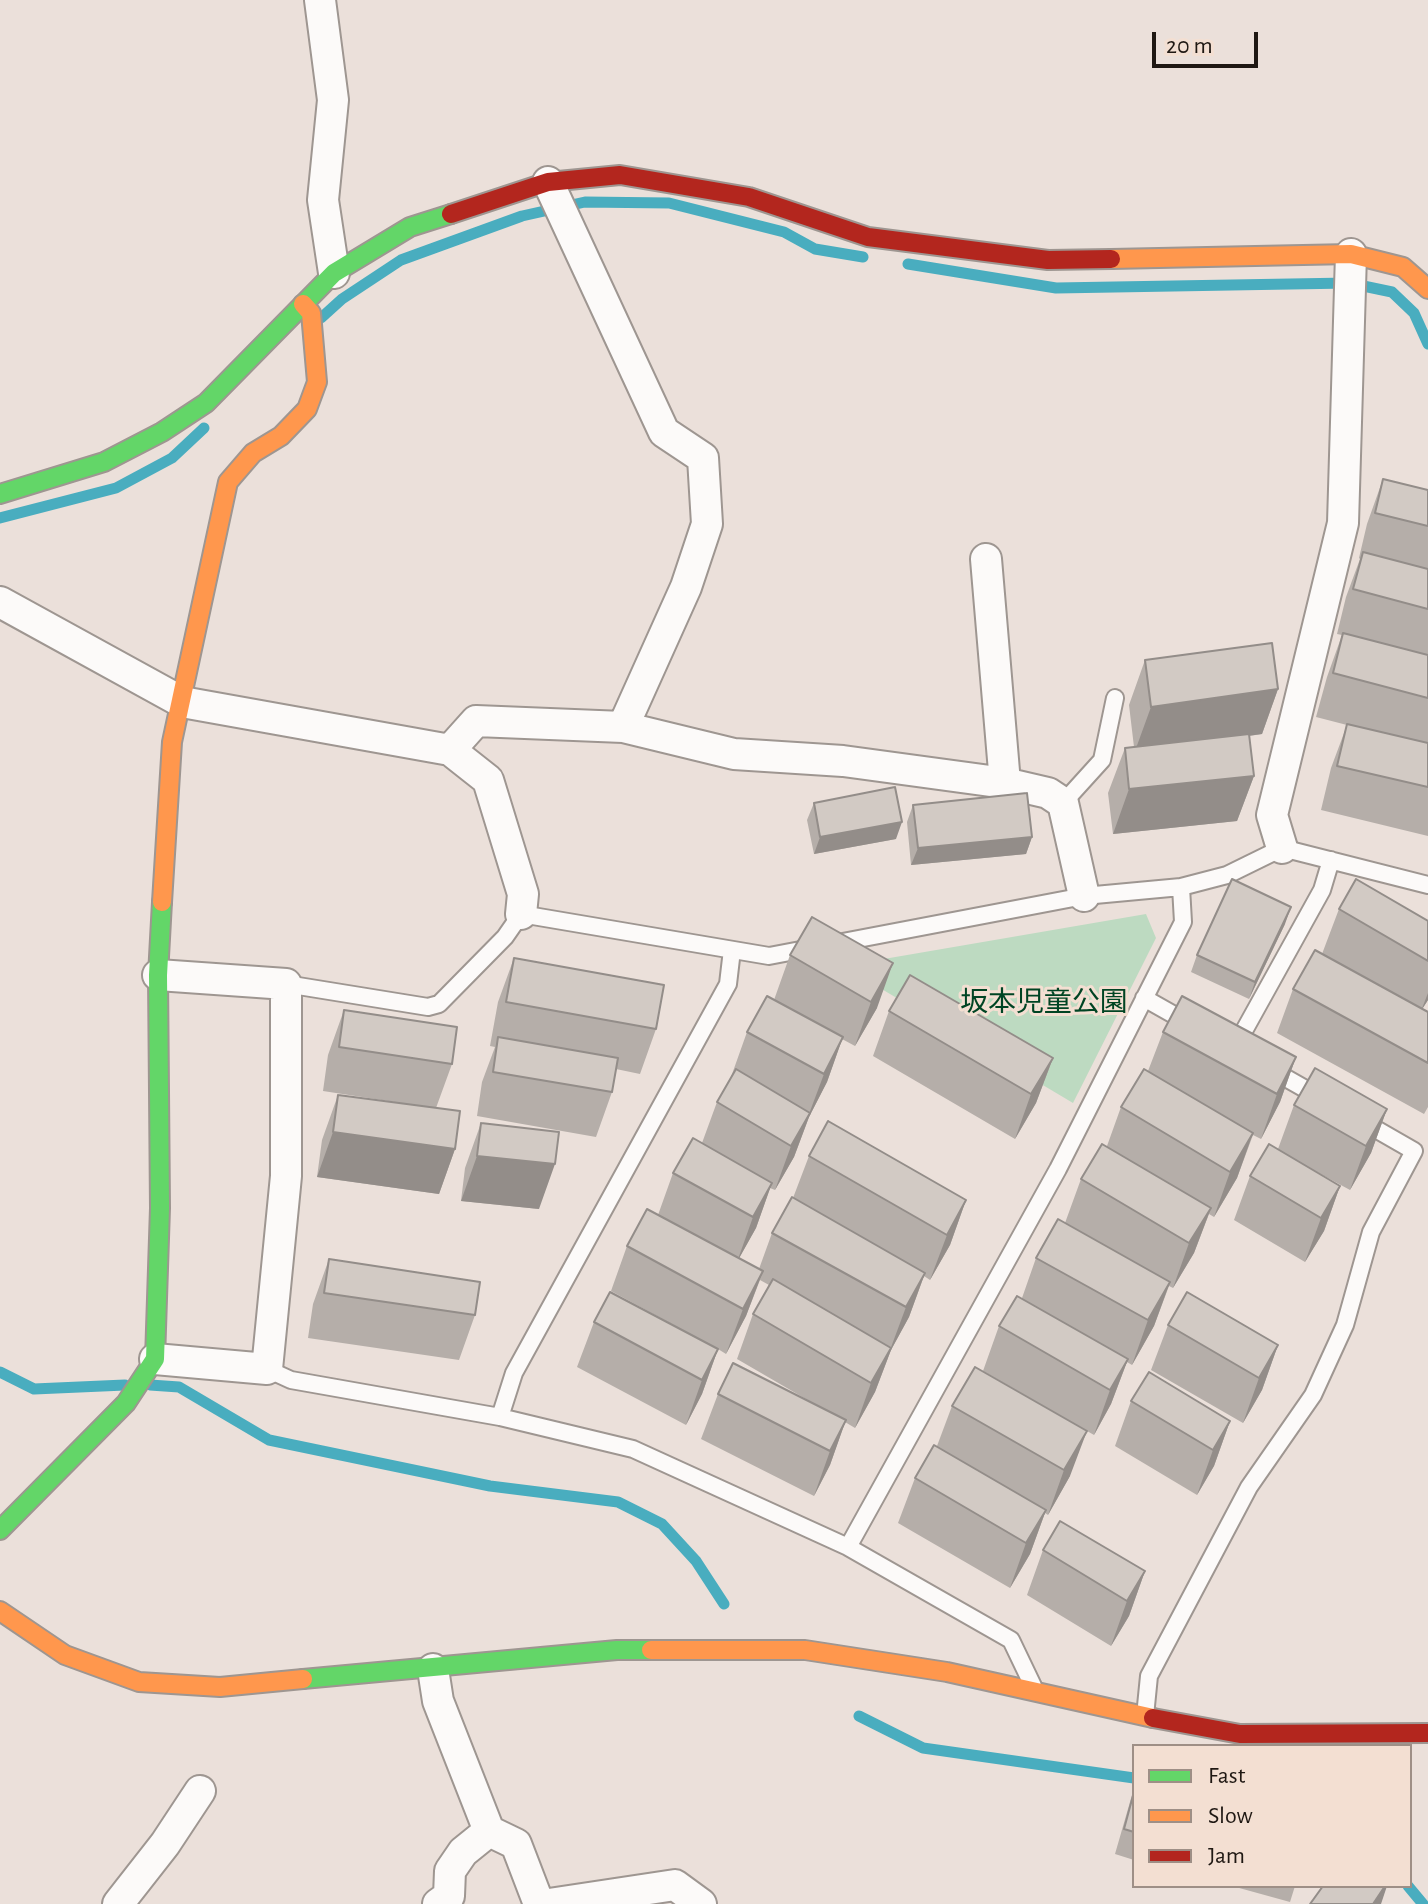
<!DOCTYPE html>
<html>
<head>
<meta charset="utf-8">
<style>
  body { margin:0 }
  #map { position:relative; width:1428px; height:1904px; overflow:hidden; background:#ebe0da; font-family:"Alegreya Sans",sans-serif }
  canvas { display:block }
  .legend { position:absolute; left:1132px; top:1744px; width:280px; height:144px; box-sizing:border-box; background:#f3dfd2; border:2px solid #9e8f86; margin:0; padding:10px 14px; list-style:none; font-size:24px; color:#1f1813 }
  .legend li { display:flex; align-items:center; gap:16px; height:40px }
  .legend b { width:40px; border:2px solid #9e8f86 }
  .scale { position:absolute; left:1152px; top:32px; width:106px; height:36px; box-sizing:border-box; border:4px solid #1f1813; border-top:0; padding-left:10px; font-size:24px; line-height:28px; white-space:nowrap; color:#1f1813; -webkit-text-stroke:6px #f3dfd2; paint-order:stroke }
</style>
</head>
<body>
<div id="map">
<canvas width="1428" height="1904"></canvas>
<ul class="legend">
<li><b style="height:10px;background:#63d668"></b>Fast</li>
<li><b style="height:10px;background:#ff974d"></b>Slow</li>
<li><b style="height:10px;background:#b3261e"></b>Jam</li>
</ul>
<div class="scale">20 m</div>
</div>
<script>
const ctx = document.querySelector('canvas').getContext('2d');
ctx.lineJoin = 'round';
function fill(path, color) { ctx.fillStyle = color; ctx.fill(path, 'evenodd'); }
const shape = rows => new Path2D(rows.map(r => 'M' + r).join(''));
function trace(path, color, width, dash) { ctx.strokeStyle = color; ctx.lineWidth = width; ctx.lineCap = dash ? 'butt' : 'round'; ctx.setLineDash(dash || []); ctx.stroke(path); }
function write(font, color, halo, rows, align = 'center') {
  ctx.font = font + ' "Alegreya Sans","Noto Sans JP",sans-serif'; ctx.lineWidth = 6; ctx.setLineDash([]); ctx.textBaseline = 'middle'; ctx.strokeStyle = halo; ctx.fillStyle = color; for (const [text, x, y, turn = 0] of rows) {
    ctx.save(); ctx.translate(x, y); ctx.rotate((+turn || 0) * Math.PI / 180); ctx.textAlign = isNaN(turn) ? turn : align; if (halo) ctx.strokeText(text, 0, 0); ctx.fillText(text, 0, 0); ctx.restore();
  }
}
fill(shape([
  [1146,914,1156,938,1073,1103,843,966]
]), '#bddac1');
trace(shape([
  [908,264,1056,288,1349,283,1392,292,1414,313,1428,344],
  [321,318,342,299,401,260,522,216,585,202,669,203,784,232,815,249,863,257],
  [0,518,116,488,172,458,204,428],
  [0,1372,34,1389,125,1385],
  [150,1385,179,1387,269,1440,490,1486,618,1502,662,1524,696,1561,724,1604],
  [859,1716,923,1748,1134,1778],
  [1408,1886,1423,1904]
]), '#49adbf', 11);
const lane = shape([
  [1063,803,1102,760,1115,698],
  [286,984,428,1007,439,1004,505,937,521,914,769,956,1084,896,1181,887,1227,875,1282,848,1428,885],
  [1144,998,1190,1024],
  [1235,1047,1322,890,1331,860],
  [1270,1069,1323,1099],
  [267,1369,291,1380,500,1417,633,1449,848,1547,1011,1640,1033,1686],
  [500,1417,514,1373,728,984,732,950],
  [848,1547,1058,1169,1183,922,1181,887],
  [1145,1716,1149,1676,1249,1487,1313,1395,1345,1325,1371,1232,1414,1151,1360,1120]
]);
const street = shape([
  [320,0,333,100,323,200,334,273],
  [548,182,664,432,703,458,707,524,686,587,623,727],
  [986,559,1005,783],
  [0,602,182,702,450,750,488,780,523,894,521,914],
  [450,750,476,721,623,727,734,754,843,761,1005,783,1048,793,1063,803,1084,896],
  [1282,848,1272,815,1343,523,1351,254],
  [155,1359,267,1369,286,1176,286,984,158,975],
  [433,1669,438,1701,489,1831,516,1844,539,1904],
  [118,1904,165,1844,200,1791],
  [438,1904,449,1896,450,1871,463,1852,489,1831],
  [549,1904,675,1885,701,1904]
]);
const fast = shape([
  [0,494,104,462,162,432,206,403,334,273,410,227,451,214],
  [0,1530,126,1403,155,1359,160,1208,158,975,162,902],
  [303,1679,617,1650,651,1650]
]);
const slow = shape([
  [1111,259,1351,254,1403,267,1428,289],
  [162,902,172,742,228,482,253,453,281,436,307,409,317,382,311,313,303,304],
  [0,1611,65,1655,139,1682,220,1687,303,1679],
  [651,1650,805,1650,947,1672,1153,1718]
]);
const jam = shape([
  [451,214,548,182,620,175,749,197,868,237,1048,260,1111,259],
  [1153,1718,1240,1734,1428,1733]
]);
trace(lane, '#9e9691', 20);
trace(street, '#9e9691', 34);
trace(fast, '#9e9691', 22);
trace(slow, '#9e9691', 22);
trace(jam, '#9e9691', 22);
trace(lane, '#fcfaf9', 16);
trace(street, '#fcfaf9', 30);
trace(fast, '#63d668', 18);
trace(slow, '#ff974d', 18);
trace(jam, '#b3261e', 18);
fill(shape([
  [1383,479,1428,490,1428,836,1321,810,1331,768,1347,725,1316,717,1327,677,1342,635,1337,634,1346,597,1360,559,1359,558,1367,524],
  [1145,660,1278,689,1262,734,1249,736,1254,776,1237,821,1113,834,1108,793,1125,748,1134,747,1129,705],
  [814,803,896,839,814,854,807,820],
  [913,805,1032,837,1026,854,911,865,907,822],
  [1339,909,1428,921,1428,1000,1422,1009,1428,1012,1428,1107,1424,1114,1277,1033,1293,989,1322,954],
  [812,917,877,1008,855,1046,842,1039,827,1082,809,1117,794,1157,775,1190,770,1188,756,1228,739,1258,759,1269,772,1233,793,1198,809,1156,966,1200,950,1245,930,1280,924,1276,909,1317,891,1350,875,1392,855,1428,845,1422,830,1465,814,1496,701,1439,718,1394,811,1402,737,1359,753,1314,769,1285,760,1280,746,1316,726,1354,718,1349,702,1394,686,1425,577,1367,594,1322,703,1341,611,1291,627,1246,658,1215,673,1173,702,1143,717,1102,731,1077,747,1032,774,1000,790,955],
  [1285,924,1249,999,1191,972,1197,955],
  [514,958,656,1029,640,1074,616,1069,612,1092,596,1137,477,1116,482,1082,495,1047,490,1046,498,1002],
  [344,1010,452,1064,436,1108,455,1149,439,1194,317,1177,322,1140,338,1095,401,1103,323,1091,328,1055],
  [889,1011,1053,1058,1036,1103,1015,1139,873,1056],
  [1163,1032,1296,1057,1280,1102,1261,1139,1253,1135,1237,1178,1214,1217,1209,1214,1194,1253,1173,1288,1169,1286,1154,1326,1132,1365,1127,1362,1111,1404,1094,1435,983,1371,999,1326,1022,1298,1036,1258,1065,1223,1081,1179,1107,1146,1121,1107,1148,1071],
  [1294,1105,1387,1109,1371,1153,1350,1190,1306,1166,1340,1186,1324,1231,1305,1262,1234,1220,1250,1176,1278,1149],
  [481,1123,539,1209,461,1201,465,1168],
  [329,1259,475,1315,459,1360,308,1338,313,1304],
  [1168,1325,1278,1345,1262,1390,1243,1423,1151,1370],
  [975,1367,1070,1476,1048,1515,1045,1513,1030,1554,1010,1588,898,1523,915,1478,937,1446,952,1406],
  [1131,1401,1230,1421,1214,1466,1197,1495,1115,1446],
  [1043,1550,1145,1571,1129,1616,1111,1646,1027,1595],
  [1134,1788,1134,1860,1115,1854],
  [1232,1886,1295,1886,1290,1902]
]), '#b5aea9');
fill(shape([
  [1278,689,1262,734,1135,751,1151,707],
  [1254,776,1237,821,1113,834,1129,789],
  [902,822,896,839,814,854,820,837],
  [1032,837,1026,854,911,865,918,848],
  [1291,907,1285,924,1249,999,1255,982],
  [893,963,877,1008,855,1046,871,1002],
  [1428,993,1428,1000,1421,1011],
  [843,1037,827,1082,809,1117,794,1157,775,1190,791,1146,809,1114,824,1074],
  [1296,1057,1280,1102,1261,1139,1277,1094],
  [1053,1058,1036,1103,1015,1139,1031,1094],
  [1387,1109,1371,1153,1350,1190,1366,1146],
  [333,1132,455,1149,439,1194,317,1177],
  [1253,1133,1237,1178,1214,1217,1230,1172],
  [477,1156,555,1164,539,1209,461,1201],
  [772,1183,756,1228,737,1262,753,1217],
  [1340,1186,1324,1231,1305,1262,1321,1218],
  [966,1200,950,1245,930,1280,947,1235],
  [1211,1208,1194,1253,1173,1288,1189,1243],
  [763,1271,746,1316,726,1354,743,1309],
  [925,1273,909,1317,891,1350,875,1392,855,1428,871,1383,890,1350,906,1307],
  [1170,1282,1154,1326,1132,1365,1148,1320],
  [1278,1345,1262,1390,1243,1423,1259,1378],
  [718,1349,702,1394,686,1425,702,1380],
  [1128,1359,1111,1404,1094,1435,1110,1390],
  [846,1420,830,1465,814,1496,830,1451],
  [1230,1421,1214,1466,1197,1495,1213,1450],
  [1087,1431,1070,1476,1048,1515,1064,1470],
  [1046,1510,1030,1554,1010,1588,1026,1543],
  [1145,1571,1129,1616,1111,1646,1127,1601],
  [1385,1886,1387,1886,1381,1904,1373,1904]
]), '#938d89');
const building = shape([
  [1383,479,1428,490,1428,526,1375,513,1383,479],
  [1363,552,1428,569,1428,609,1353,589,1363,552],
  [1343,633,1428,655,1428,698,1333,673,1343,633],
  [1272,643,1278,689,1151,707,1145,660,1272,643],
  [1347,724,1428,743,1428,787,1337,766,1347,724],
  [1249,734,1254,776,1129,789,1125,748,1249,734],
  [895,787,902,822,820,837,814,803,895,787],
  [1027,793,1032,837,918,848,913,805,1027,793],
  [1232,879,1291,907,1255,982,1197,955,1232,879],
  [1356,879,1428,921,1428,961,1339,909,1356,879],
  [812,917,893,963,871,1002,790,955,812,917],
  [1315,950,1428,1012,1428,1063,1293,989,1315,950],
  [514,958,664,985,656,1029,506,1002,514,958],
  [910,975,1053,1058,1031,1094,889,1011,910,975],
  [767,996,843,1037,824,1074,747,1032,767,996],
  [1182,996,1296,1057,1277,1094,1163,1032,1182,996],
  [344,1010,457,1027,452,1064,339,1047,344,1010],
  [498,1037,618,1058,612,1092,493,1072,498,1037],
  [1315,1068,1387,1109,1366,1146,1294,1105,1315,1068],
  [736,1069,810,1113,791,1146,717,1102,736,1069],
  [1144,1069,1253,1133,1230,1172,1121,1107,1144,1069],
  [338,1095,460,1111,455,1149,333,1132,338,1095],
  [828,1121,966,1200,947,1235,809,1156,828,1121],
  [481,1123,559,1132,555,1164,477,1156,481,1123],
  [693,1138,772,1183,753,1217,673,1173,693,1138],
  [1102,1144,1211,1208,1189,1243,1081,1179,1102,1144],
  [1269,1144,1340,1186,1321,1218,1250,1176,1269,1144],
  [792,1197,925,1273,906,1307,772,1233,792,1197],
  [647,1209,763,1271,743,1309,627,1246,647,1209],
  [1058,1219,1170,1282,1148,1320,1036,1258,1058,1219],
  [329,1259,480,1282,475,1315,324,1293,329,1259],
  [773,1279,891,1348,871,1383,753,1314,773,1279],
  [610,1292,718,1349,702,1380,594,1322,610,1292],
  [1187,1292,1278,1345,1259,1378,1168,1325,1187,1292],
  [1017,1296,1128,1359,1110,1390,999,1326,1017,1296],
  [733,1363,846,1420,830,1451,718,1394,733,1363],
  [975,1367,1087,1431,1064,1470,952,1406,975,1367],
  [1149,1372,1230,1421,1213,1450,1131,1401,1149,1372],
  [934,1445,1046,1510,1026,1543,915,1478,934,1445],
  [1060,1521,1145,1571,1127,1601,1043,1550,1060,1521],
  [1134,1792,1134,1832,1124,1829,1134,1792],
  [1323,1886,1385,1886,1373,1904,1310,1904,1323,1886]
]);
fill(building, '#d2cac4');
trace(building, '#938d89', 2);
write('28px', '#004423', '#f3dfd2', [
  ["坂本児童公園",1044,1003]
]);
</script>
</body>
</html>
